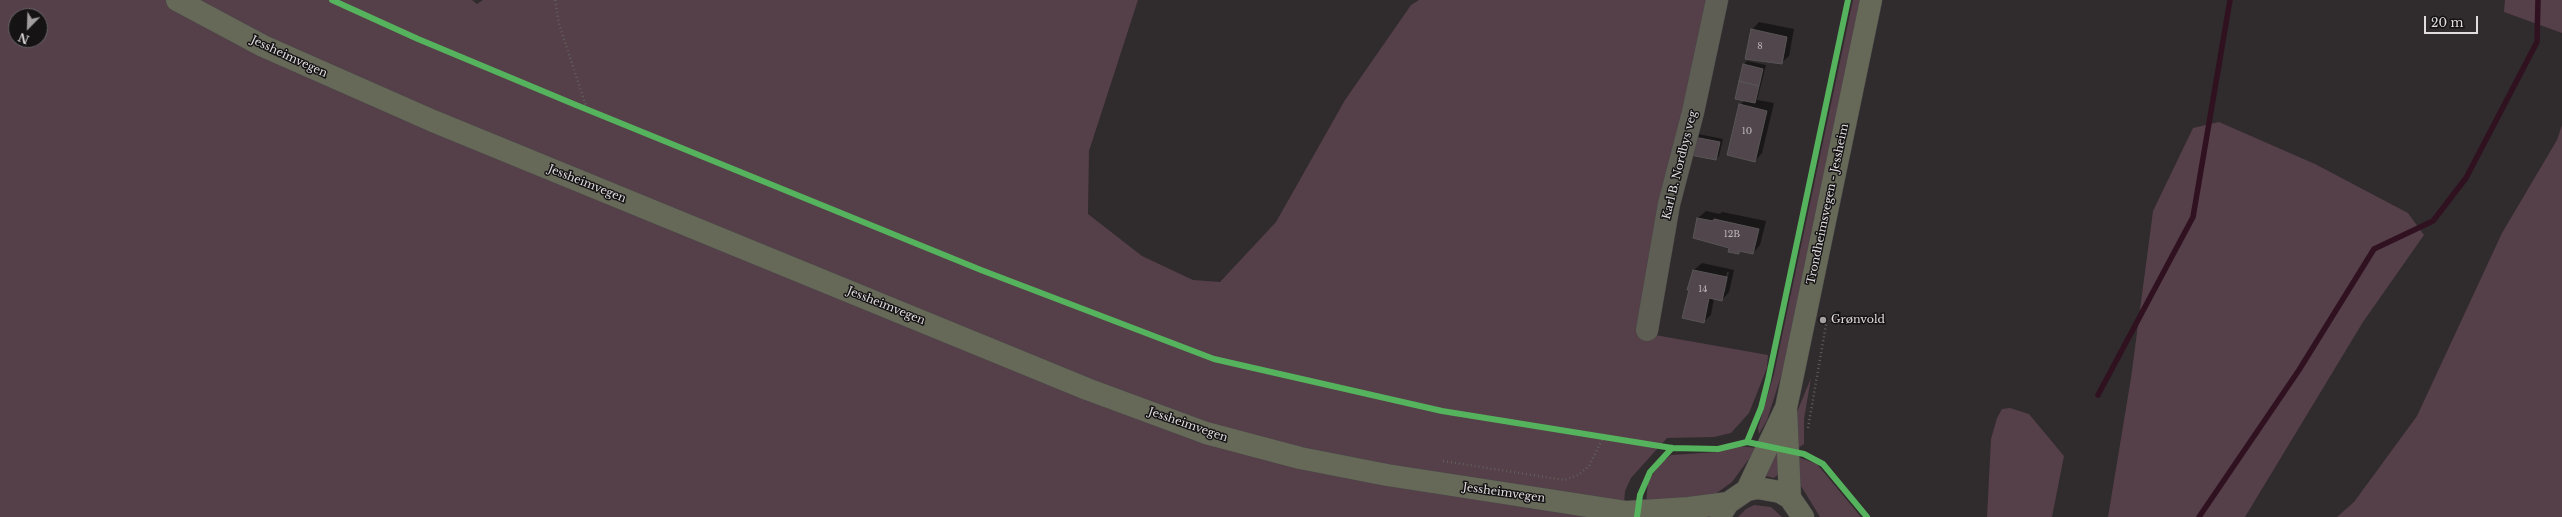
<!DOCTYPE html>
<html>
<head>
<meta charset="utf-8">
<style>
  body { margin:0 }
  #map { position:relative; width:2562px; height:517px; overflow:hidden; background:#302b2d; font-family:"Libre Baskerville",serif }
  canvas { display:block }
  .north { position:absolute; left:8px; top:8px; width:40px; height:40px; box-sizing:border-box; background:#161315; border:1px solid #676365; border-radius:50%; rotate:203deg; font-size:11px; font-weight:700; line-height:16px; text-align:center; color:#e1dcde }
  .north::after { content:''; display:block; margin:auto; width:14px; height:18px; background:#a39ea0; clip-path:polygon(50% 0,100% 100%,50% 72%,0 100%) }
  .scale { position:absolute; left:2424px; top:16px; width:54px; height:18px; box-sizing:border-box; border:2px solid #e1dcde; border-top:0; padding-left:5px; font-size:12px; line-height:14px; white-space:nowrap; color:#e1dcde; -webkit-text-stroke:3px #161315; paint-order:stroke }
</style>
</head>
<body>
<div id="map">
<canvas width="2562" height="517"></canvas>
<div class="north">N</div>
<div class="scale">20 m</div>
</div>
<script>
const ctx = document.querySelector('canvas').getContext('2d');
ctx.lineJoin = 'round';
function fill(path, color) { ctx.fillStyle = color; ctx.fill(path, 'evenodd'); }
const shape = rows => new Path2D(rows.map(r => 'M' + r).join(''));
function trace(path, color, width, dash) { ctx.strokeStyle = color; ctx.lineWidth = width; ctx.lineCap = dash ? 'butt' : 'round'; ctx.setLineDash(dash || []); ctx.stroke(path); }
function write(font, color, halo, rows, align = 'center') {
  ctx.font = font + ' "Libre Baskerville",serif'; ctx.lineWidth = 3; ctx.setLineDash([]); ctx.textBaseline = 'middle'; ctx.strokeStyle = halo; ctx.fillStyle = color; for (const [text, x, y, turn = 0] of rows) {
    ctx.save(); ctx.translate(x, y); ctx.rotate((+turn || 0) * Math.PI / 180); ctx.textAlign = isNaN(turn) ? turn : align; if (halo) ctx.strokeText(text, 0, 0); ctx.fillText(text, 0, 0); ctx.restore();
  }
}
fill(shape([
  [0,0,472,0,477,4,483,0,1138,0,1089,151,1088,214,1142,256,1193,280,1220,282,1276,222,1345,100,1411,5,1419,0,1708,0,1638,332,1768,355,1767,368,1749,413,1731,433,1714,437,1667,438,1631,478,1625,491,1623,517,0,517],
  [16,16,40,16,40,40,16,40],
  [1853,0,1860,0,1783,370,1767,420,1759,434,1758,428,1774,374],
  [2505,0,2562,0,2562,33,2504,12],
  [2219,122,2315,164,2408,213,2424,235,2363,322,2245,517,2108,517,2131,378,2153,211,2193,128],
  [2562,125,2562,517,2337,517,2354,502,2417,416,2502,233,2557,140],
  [1811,378,1804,419,1804,444,1798,448,1795,436,1797,412],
  [2010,408,2029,414,2064,456,2052,517,1987,517,1991,439,1997,418,2002,409],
  [1740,446,1757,448,1732,482,1714,495,1646,503,1648,481,1661,463,1671,455,1717,452],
  [1772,453,1780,455,1779,474,1774,478,1766,476,1764,473],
  [1795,456,1817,464,1861,517,1820,517,1801,486],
  [1754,505,1771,507,1782,517,1738,517,1746,509]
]), '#553f49');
fill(shape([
  [1759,22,1794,29,1789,56,1781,63,1752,30],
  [1747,61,1766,65,1757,100,1774,103,1762,153,1755,161,1740,105,1745,100,1744,65],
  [1698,134,1723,139,1719,156,1716,159,1691,154],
  [1706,211,1720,214,1722,212,1766,221,1760,245,1753,253,1741,250,1738,253,1698,218],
  [1702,263,1734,270,1729,292,1722,300,1714,298,1711,315,1703,322,1684,318,1690,282,1694,270],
  [1727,272,1729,272,1725,292,1723,292],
  [1837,311,1841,312,1836,322,1833,314]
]), '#0007');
trace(shape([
  [2098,395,2193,217,2230,0],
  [2199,517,2299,370,2374,249,2433,221,2466,178,2537,42,2538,0]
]), '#301120', 5.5);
const building = shape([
  [1751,29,1787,37,1782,64,1745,59,1751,29],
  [1743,64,1763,69,1759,86,1739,81,1743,64],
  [1739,81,1759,86,1755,103,1735,99,1739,81],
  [1739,104,1767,111,1755,162,1727,155,1739,104],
  [1694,137,1720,142,1716,160,1690,155,1694,137],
  [1697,218,1713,221,1714,219,1759,229,1753,254,1739,251,1739,254,1728,252,1729,248,1693,238,1697,218],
  [1693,270,1727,277,1722,301,1709,298,1704,323,1682,318,1689,290,1687,290,1693,270],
  [1832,314,1838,315,1836,323,1830,321,1832,314]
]);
fill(building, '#50464b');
trace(building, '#585556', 1);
const minor = shape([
  [1647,330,1669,204,1693,112,1717,0]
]);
const major = shape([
  [177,0,263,46,433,121,1087,389,1206,433,1300,458,1387,475,1627,512,1689,508,1728,503],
  [1747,490,1785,410],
  [1790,498,1786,408,1871,0],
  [1721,514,1728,503,1747,490,1758,488,1780,492,1790,498,1803,517]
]);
trace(minor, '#4b4849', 23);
trace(major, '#4b4849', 23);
trace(shape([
  [555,0,559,24,587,109],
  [1808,428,1827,319],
  [1443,461,1564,480,1578,475,1589,466,1604,436]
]), '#60605a', 2.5, [1, 3]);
trace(minor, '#5e5e54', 22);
trace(major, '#666858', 22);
trace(shape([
  [332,0,418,39,576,105,981,270,1214,359,1442,411,1672,448,1718,449,1747,442,1804,454,1823,464,1867,517],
  [1747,442,1761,408,1768,380,1848,0],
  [1637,517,1640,495,1650,472,1672,448]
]), '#56b35d', 6);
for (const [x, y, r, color] of [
  [1823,320,4,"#a39ea0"]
]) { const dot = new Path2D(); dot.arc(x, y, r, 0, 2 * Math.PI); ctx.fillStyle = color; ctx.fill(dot); trace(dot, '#161315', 1.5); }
write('9px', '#bdb6b9', null, [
  ["8",1760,46],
  ["10",1747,131],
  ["12B",1732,234],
  ["14",1703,289]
]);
write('11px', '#e1dcde', '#161315', [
  ["Jessheimvegen",289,57,25],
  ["Karl B. Nordbys veg",1680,165,-76],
  ["Jessheimvegen",587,184,22],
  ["Trondheimsvegen - Jessheim",1828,204,-78],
  ["Jessheimvegen",886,306,22],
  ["Jessheimvegen",1188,425,19],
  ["Jessheimvegen",1504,493,8]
]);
write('11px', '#e1dcde', '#161315', [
  ["Grønvold",1831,320]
], 'left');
</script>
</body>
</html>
